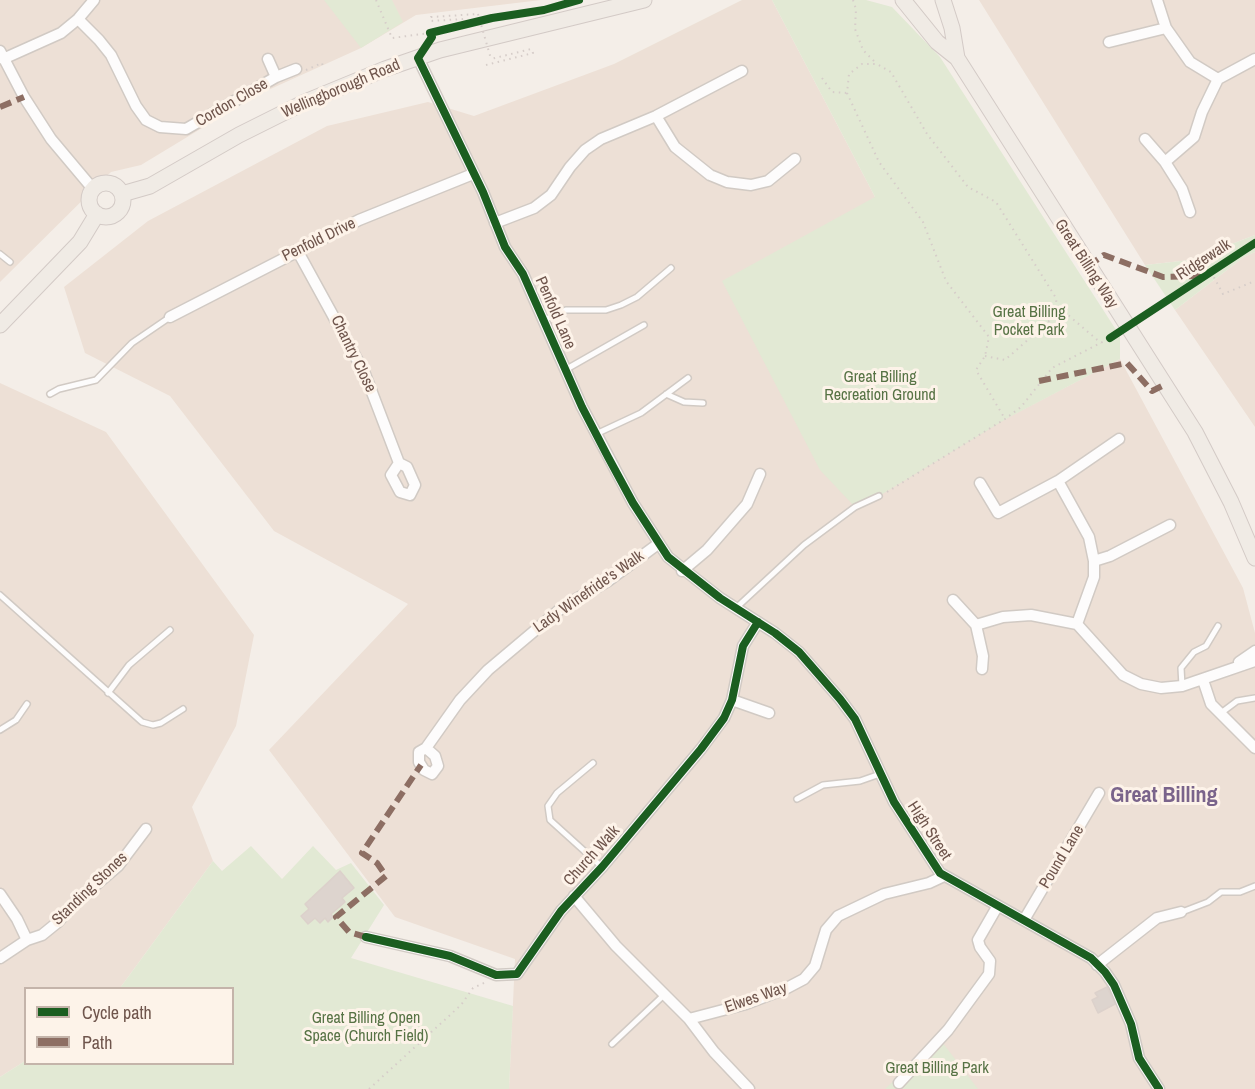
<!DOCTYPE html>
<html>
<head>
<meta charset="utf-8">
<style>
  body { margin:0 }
  #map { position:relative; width:1255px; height:1089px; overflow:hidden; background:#f4eee8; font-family:"Archivo Narrow",sans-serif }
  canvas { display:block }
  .legend { position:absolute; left:24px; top:987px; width:210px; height:78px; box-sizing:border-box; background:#fdf3e9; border:2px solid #c4b4aa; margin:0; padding:8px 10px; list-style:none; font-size:18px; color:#6f554c }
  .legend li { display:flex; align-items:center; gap:12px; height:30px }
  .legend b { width:30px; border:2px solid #c4b4aa }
</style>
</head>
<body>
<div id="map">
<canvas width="1255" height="1089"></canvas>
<ul class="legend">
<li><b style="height:8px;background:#1b5e20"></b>Cycle path</li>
<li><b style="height:8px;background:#8d6e63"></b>Path</li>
</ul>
</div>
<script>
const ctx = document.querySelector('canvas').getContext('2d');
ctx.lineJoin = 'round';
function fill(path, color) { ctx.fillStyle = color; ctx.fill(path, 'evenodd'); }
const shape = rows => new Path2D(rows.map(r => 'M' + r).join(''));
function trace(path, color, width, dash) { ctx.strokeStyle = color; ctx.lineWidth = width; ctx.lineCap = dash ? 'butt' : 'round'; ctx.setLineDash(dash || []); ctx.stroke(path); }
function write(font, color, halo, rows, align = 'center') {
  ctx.font = font + ' "Archivo Narrow",sans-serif'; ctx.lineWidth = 6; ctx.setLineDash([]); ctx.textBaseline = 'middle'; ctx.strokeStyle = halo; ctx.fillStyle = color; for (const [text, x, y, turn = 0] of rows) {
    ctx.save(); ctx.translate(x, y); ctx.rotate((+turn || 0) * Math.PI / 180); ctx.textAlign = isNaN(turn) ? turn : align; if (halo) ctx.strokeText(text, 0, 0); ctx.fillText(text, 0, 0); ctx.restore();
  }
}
fill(shape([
  [0,0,541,0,416,15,361,48,255,96,141,165,111,172,0,282],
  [742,0,772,0,875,197,1005,419,1120,359,1243,588,1255,633,1255,1089,509,1089,515,959,395,917,269,750,408,604,274,531,170,396,85,353,64,287,148,221,327,126,428,102,474,116,614,64],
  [979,0,1255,0,1255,235,1190,260,1145,265],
  [1255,252,1255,427,1175,310,1244,257],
  [0,383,106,432,254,635,236,726,192,807,213,861,120,988,26,988,25,1061,0,1077]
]), '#ede0d6');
fill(shape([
  [324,0,392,0,403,22,361,48],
  [772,0,866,0,892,7,940,57,1120,336,1120,359,1006,419,879,496,855,507,820,470,722,281,875,197],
  [1255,235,1255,252,1244,257,1175,310,1145,265,1190,260],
  [251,846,282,879,313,846,336,870,351,863,384,905,351,958,513,1006,509,1089,0,1089,0,1077,25,1061,26,1064,232,1064,232,988,120,988,213,861,222,871],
  [939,1038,978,1089,885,1089]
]), '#e2e9d4');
const building = shape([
  [340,871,354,888,342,898,345,902,331,914,333,917,328,922,325,918,320,923,315,918,308,924,301,916,309,909,305,904,340,871],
  [1107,987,1115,1004,1098,1013,1092,1000,1098,997,1095,993,1107,987]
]);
fill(building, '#ddd4ce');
trace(building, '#dcd1cb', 1.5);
const service = shape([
  [0,254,10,262],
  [544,320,566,310,606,310,621,305,637,297,671,268],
  [565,370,644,325],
  [50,394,59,389,96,380,132,343,170,317],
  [666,394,684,402,703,403],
  [596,434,641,413,688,378],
  [0,595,142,722,153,725,161,723,183,709],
  [736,608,804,545,855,507,879,496],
  [1182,686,1181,668,1194,652,1206,646,1218,626],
  [108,693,129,665,170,630],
  [1221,713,1237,701,1255,698],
  [0,730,16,720,27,704],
  [593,763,557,793,548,806,550,820,602,867],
  [797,799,823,785,860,781,880,774],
  [1182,912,1208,902,1221,892,1240,892,1255,886],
  [612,1044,665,994]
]);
const minor = shape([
  [1157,0,1166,28,1190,62,1218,79],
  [78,19,99,40,111,55,136,106,146,120,160,127,186,129,276,77,296,69],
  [1109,42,1166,28],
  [0,51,24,97,51,139,93,189],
  [418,58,483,192,505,247,523,274,582,407,633,503,668,557,720,598,775,633,799,652,840,699,855,719,894,802,940,873,1091,958,1105,972,1114,985,1131,1024,1139,1058,1159,1089],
  [3,59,61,33,78,19,94,0],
  [268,59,276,77],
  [1218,79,1255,59],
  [656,116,675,147,710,175,727,182,751,185,768,181,795,159],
  [1145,139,1165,162,1182,189,1190,212],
  [1165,162,1194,137,1202,112,1218,79],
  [495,223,534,208,551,195,570,167,585,150,601,139,656,116,742,71],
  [297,250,365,374,399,463,407,467,415,485,410,495,400,492,391,475,399,463],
  [170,317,359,220,473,174],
  [1058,481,1089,537,1094,561,1094,577,1077,624],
  [980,483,998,513,1058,481,1119,439],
  [1094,561,1110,556,1170,525],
  [682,571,707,550,747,504,760,474],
  [953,600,976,625,983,656,982,669],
  [976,625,1003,617,1031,615,1077,624,1123,675,1141,684,1161,688,1182,686,1255,661],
  [1239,662,1255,651],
  [1203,680,1211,704,1255,748],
  [732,700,769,713],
  [426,748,419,752,419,762,424,770,432,774,438,766,435,756,426,748,460,700,488,670,564,606,608,581,658,544],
  [0,894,17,919,27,940,0,958],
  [574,896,616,946,689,1019,746,1004,785,989,804,979,815,966,826,930,838,916,884,894,929,883,944,876],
  [1024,920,1099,793],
  [366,937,450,956,496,975,517,974,561,911,602,867,701,749,724,718,732,700,743,646,758,622],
  [27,940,42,935,58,922,78,900,118,866,146,829],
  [1097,965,1157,918,1181,912],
  [689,1019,714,1052,749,1089],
  [899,1083,948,1030,989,974,990,961,980,947,978,940,997,907]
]);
const primary = shape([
  [903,0,937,42,957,58,1195,432,1231,502,1255,558],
  [943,0,952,28,957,58],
  '89 200a17 17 0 1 1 34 0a17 17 0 1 1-34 0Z',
  [122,194,150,186,239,135,305,102,385,69,440,50,644,0],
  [0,325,80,242,97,214]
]);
trace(service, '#d1cac4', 8);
trace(minor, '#d1cac4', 13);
trace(primary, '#d3cac6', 17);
trace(shape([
  [376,0,392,38,430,33],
  [853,0,856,9,855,29,863,50,877,64],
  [465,24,464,19,431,21,431,17,478,14],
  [486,65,533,53,531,49,491,59],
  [306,70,322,63,323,67],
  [822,78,832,92,847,93],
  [1211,272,1223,294,1255,281],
  [1057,314,1068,315,1101,343],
  [985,356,1005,360,1057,314,1056,298,996,202,968,187,927,134,891,72,877,64,862,64,849,74,847,93,879,162,923,222,946,281,989,337,985,356,976,370,1005,419],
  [887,492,1005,419,1021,407,1052,368,1110,338],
  [369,1089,461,1005,473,988,486,982]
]), '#d6cdc9', 2, [1.5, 4.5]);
trace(service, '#fdfcfc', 5);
trace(minor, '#fdfcfc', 10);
trace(primary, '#f0ebe5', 15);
trace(shape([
  [478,14,491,59]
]), '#d6cdc9', 2, [1.5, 4.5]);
trace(shape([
  [0,107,24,97],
  [1088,266,1104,255,1163,277,1200,276],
  [1039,381,1127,363,1152,391,1164,385],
  [366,937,349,932,336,917,386,876,377,863,362,853,421,765]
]), '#8d6e63', 6, [12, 6]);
trace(shape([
  [579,0,544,10,492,18,430,33,432,37,418,58,483,192,505,247,523,274,582,407,608,457,633,503,668,557,720,598,775,633,799,652,840,699,855,719,894,802,940,873,1091,958,1105,972,1114,985,1131,1024,1139,1058,1159,1089],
  [1110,338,1255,243],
  [366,937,450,956,496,975,517,974,561,911,602,867,701,749,724,718,732,700,743,646,758,622]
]), '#1b5e20', 8);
write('16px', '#6f554c', '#fdf3e9', [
  ["Wellingborough Road",341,89,-23],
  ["Cordon Close",232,103,-30],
  ["Penfold Drive",319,240,-26],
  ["Ridgewalk",1204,260,-33],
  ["Great Billing Way",1086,264,57],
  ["Penfold Lane",555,313,66],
  ["Chantry Close",353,354,64],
  ["Lady Winefride's Walk",589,592,-35],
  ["High Street",929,831,57],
  ["Church Walk",592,856,-48],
  ["Pound Lane",1062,857,-59],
  ["Standing Stones",90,889,-44],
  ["Elwes Way",756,998,-19]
]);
write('16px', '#577345', '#fdf3e9', [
  ["Great Billing",1029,313],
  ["Pocket Park",1029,331],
  ["Great Billing",880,378],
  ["Recreation Ground",880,396],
  ["Great Billing Open",366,1019],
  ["Space (Church Field)",366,1037],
  ["Great Billing Park",937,1069]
]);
write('bold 22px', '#7a648b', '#fdf3e9', [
  ["Great Billing",1164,796]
]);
</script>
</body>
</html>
